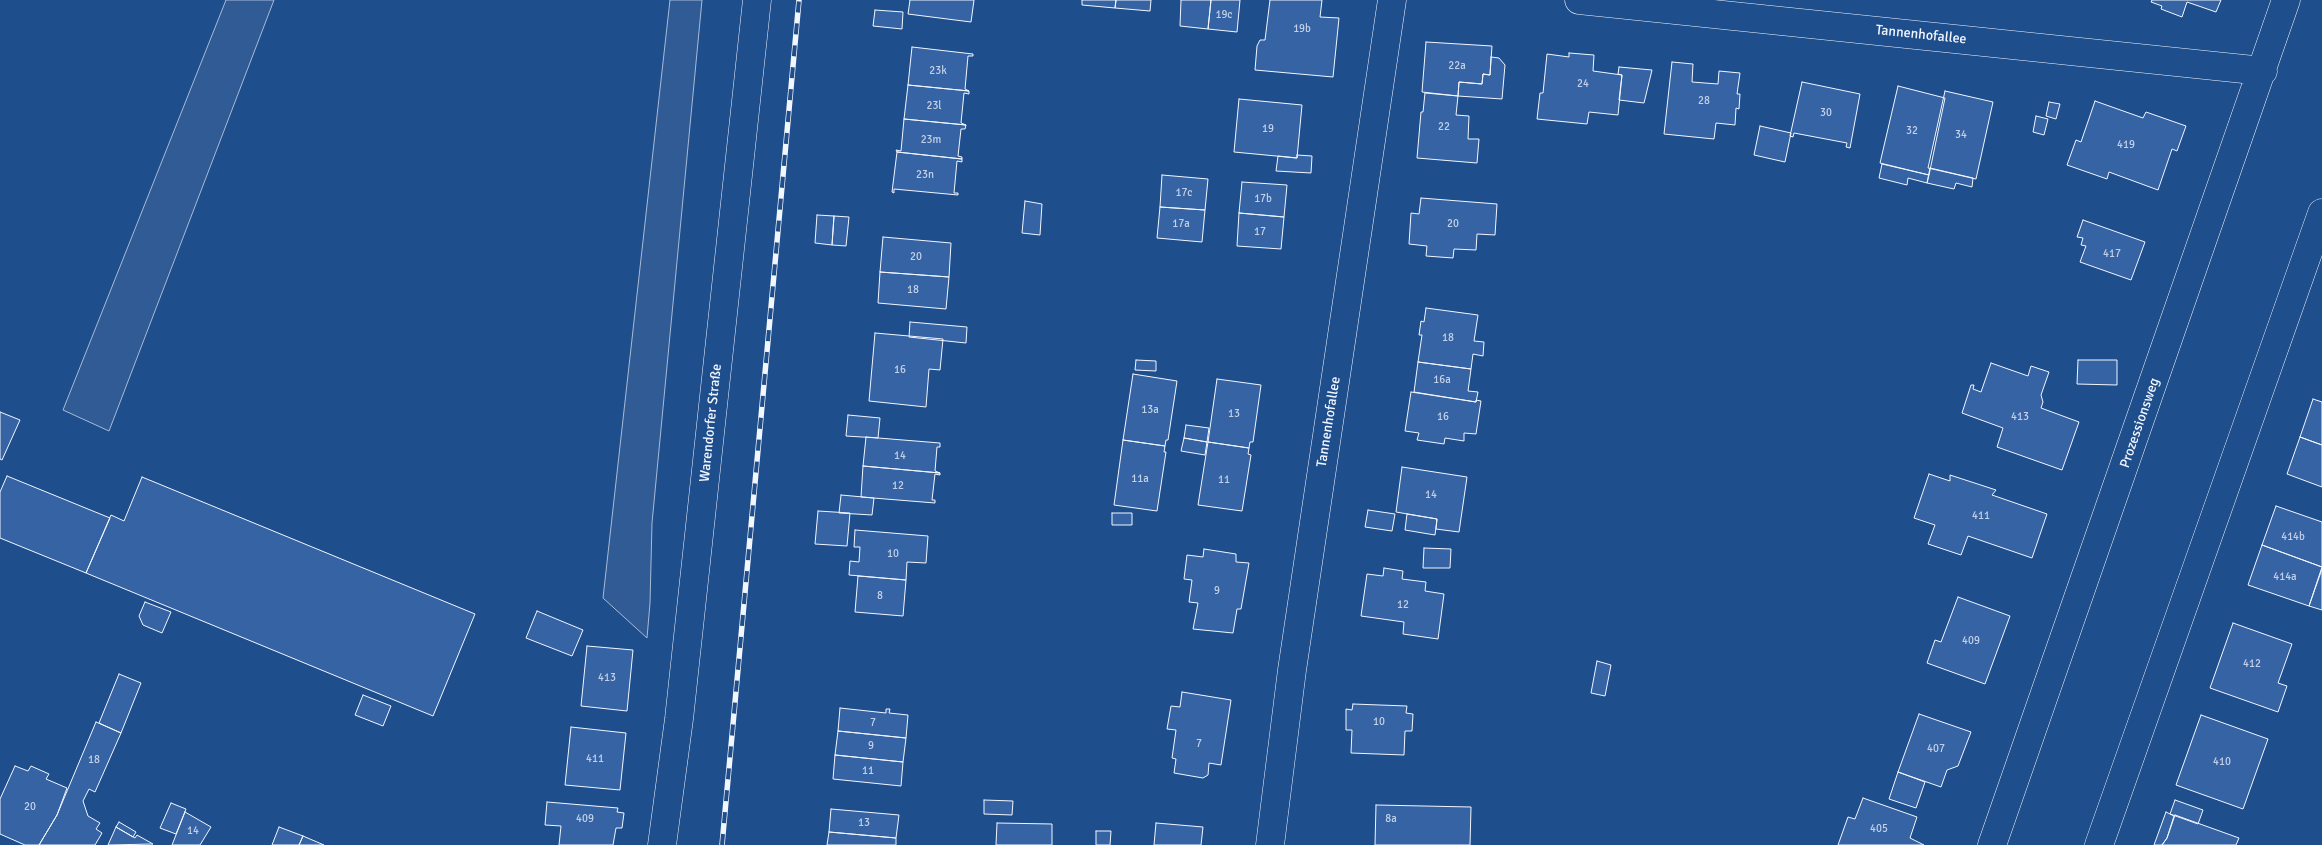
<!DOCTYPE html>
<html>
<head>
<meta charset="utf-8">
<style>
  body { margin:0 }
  canvas { display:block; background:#1f4e8c }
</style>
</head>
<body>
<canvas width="2322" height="845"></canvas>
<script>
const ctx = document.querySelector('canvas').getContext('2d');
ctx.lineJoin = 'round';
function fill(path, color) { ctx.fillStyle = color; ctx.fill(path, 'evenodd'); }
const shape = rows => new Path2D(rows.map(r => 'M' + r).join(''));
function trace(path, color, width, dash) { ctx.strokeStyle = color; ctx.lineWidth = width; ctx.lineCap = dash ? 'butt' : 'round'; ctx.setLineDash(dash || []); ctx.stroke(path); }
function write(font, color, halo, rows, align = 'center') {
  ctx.font = font + ' Signika,sans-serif'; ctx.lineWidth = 4; ctx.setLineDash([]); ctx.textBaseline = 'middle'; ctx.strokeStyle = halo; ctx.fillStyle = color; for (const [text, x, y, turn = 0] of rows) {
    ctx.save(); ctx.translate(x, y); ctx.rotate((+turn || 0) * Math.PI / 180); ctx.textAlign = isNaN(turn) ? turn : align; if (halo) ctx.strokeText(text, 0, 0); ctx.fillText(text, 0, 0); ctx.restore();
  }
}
const built = shape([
  [226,0,274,0,109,431,63,410,226,0],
  [670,0,702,0,652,523,650,603,647,638,603,598,670,0]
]);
fill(built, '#305b95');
trace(built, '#a8bbd7', 1);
const building = shape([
  [910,0,974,0,971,22,908,14,910,0],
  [1082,0,1116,0,1115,8,1082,5,1082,0],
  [1116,0,1151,0,1150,11,1115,8,1116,0],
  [1181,0,1211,0,1208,29,1180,26,1181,0],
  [1211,0,1240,0,1237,32,1208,29,1211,0],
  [1270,0,1322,0,1320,17,1339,18,1333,77,1255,70,1257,46,1260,40,1265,40,1270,0],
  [2152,0,2221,0,2216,12,2187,2,2182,17,2161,9,2162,6,2151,2,2152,0],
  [875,10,903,12,902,29,873,26,875,10],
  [1426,42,1492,46,1490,75,1483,74,1482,84,1459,82,1458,96,1422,92,1426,42],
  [912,47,973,54,973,56,968,56,965,89,969,91,908,85,912,47],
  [1569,53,1594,55,1593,71,1622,75,1618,115,1589,112,1587,124,1537,119,1540,93,1543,93,1547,54,1569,57,1569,53],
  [1491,57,1499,58,1505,65,1502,99,1458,96,1459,82,1482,84,1483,74,1490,75,1491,57],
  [1672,62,1693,64,1692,82,1718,84,1719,71,1740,73,1737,94,1740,94,1739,109,1736,108,1735,125,1716,123,1714,139,1664,134,1672,62],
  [1619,67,1652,70,1644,103,1619,100,1622,75,1618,74,1619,67],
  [1802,82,1860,94,1850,148,1846,147,1847,143,1794,133,1793,137,1790,136,1802,82],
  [908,85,969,91,969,94,964,93,961,123,966,125,904,119,908,85],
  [1898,86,1945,98,1929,175,1880,163,1898,86],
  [1945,91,1993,102,1976,179,1928,168,1945,91],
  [1425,93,1458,96,1456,115,1469,116,1468,139,1479,139,1477,163,1417,158,1421,112,1423,112,1425,93],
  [1239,99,1302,105,1297,158,1234,152,1239,99],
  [2095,101,2143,118,2146,112,2186,126,2177,151,2172,149,2158,190,2109,172,2107,179,2067,165,2076,140,2081,142,2095,101],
  [2049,102,2060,104,2056,119,2046,116,2049,102],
  [2036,116,2048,119,2044,135,2033,132,2036,116],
  [904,119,966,125,965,129,961,129,958,156,962,157,962,159,897,152,896,150,901,151,904,119],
  [1760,126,1791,133,1785,162,1754,155,1760,126],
  [897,152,962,159,962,162,957,161,954,193,958,193,958,195,894,189,894,193,892,192,897,152],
  [1297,155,1312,156,1311,173,1276,171,1278,156,1297,158,1297,155],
  [1882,164,1929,175,1927,183,1908,178,1907,185,1879,178,1882,164],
  [1930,168,1973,178,1972,187,1956,183,1954,189,1927,183,1930,168],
  [1162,175,1208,179,1205,210,1160,207,1162,175],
  [1242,182,1287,185,1284,217,1239,213,1242,182],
  [1421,198,1497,204,1495,235,1477,234,1476,250,1454,249,1453,258,1426,256,1427,246,1409,244,1411,213,1419,214,1421,198],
  [1025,201,1042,204,1040,235,1022,233,1025,201],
  [1160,207,1205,210,1202,242,1157,238,1160,207],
  [1239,213,1284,217,1281,249,1237,246,1239,213],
  [817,215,834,216,832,245,815,243,817,215],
  [834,216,849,217,846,246,832,245,834,216],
  [2083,220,2145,242,2131,280,2080,262,2086,246,2081,245,2083,238,2077,237,2083,220],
  [883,237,951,243,949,277,880,272,883,237],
  [880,272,949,277,946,309,878,303,880,272],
  [1426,308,1478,315,1474,341,1484,342,1483,356,1473,354,1471,369,1418,362,1422,335,1419,335,1421,321,1424,322,1426,308],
  [910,322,967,327,966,343,909,337,910,322],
  [875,333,943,339,940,370,929,369,926,407,869,401,875,333],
  [1136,360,1156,361,1156,371,1135,370,1136,360],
  [2078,360,2117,360,2117,385,2077,384,2078,360],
  [1418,362,1471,369,1468,391,1478,392,1476,402,1414,392,1418,362],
  [1991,363,2028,376,2031,366,2049,372,2041,395,2043,402,2041,408,2079,422,2062,470,1997,447,2003,428,1962,413,1971,385,1974,385,1973,389,1981,392,1991,363],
  [1133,374,1177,381,1168,440,1166,440,1165,446,1123,440,1133,374],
  [1217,379,1261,385,1253,442,1250,442,1249,448,1208,442,1217,379],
  [1411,392,1476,402,1476,400,1481,401,1476,434,1464,433,1464,441,1445,438,1444,444,1417,440,1419,433,1405,431,1411,392],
  [2313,399,2322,402,2322,445,2300,437,2313,399],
  [0,412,20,420,2,460,0,459,0,412],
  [848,415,880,418,878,438,846,436,848,415],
  [1186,425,1209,428,1207,442,1184,438,1186,425],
  [866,437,940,443,940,447,937,447,935,471,940,473,863,466,866,437],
  [2300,437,2322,445,2322,487,2287,474,2300,437],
  [1184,438,1207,442,1205,455,1181,451,1184,438],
  [1123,440,1165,446,1164,452,1166,452,1157,511,1114,505,1123,440],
  [1208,442,1249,448,1248,454,1251,455,1242,511,1198,505,1208,442],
  [863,466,940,473,940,475,935,474,932,500,935,500,935,503,861,497,863,466],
  [1402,467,1467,477,1459,532,1436,529,1437,519,1396,512,1402,467],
  [1929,474,1950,481,1950,475,1996,490,1992,495,2047,514,2032,558,1968,536,1961,555,1928,544,1935,525,1914,518,1929,474],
  [7,476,110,518,86,573,0,538,0,492,7,476],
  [142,477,475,614,433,716,86,573,111,515,124,521,142,477],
  [841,495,874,498,872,515,839,513,841,495],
  [2276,506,2322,522,2322,567,2262,545,2276,506],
  [1368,510,1395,514,1392,531,1365,527,1368,510],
  [818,511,850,513,847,546,815,544,818,511],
  [1112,513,1132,513,1132,525,1112,525,1112,513],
  [1407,514,1437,519,1435,535,1405,530,1407,514],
  [855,530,928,536,926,563,907,562,906,580,849,575,850,561,859,562,860,547,854,547,855,530],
  [2262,545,2322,567,2309,606,2248,585,2262,545],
  [1424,548,1451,549,1450,568,1423,568,1424,548],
  [1204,549,1236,554,1236,562,1249,563,1241,609,1237,609,1233,633,1193,629,1198,603,1189,602,1192,580,1184,579,1187,555,1203,557,1204,549],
  [1384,568,1403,571,1402,579,1426,582,1425,591,1444,594,1438,639,1403,634,1404,622,1361,616,1367,574,1383,576,1384,568],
  [2322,569,2322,610,2309,606,2322,569],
  [858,576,906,580,903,616,855,612,858,576],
  [1958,597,2010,616,1985,684,1927,663,1935,640,1941,642,1958,597],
  [145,602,171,612,162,633,143,625,139,616,145,602],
  [537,611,583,630,572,656,526,638,537,611],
  [2233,623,2292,644,2278,683,2287,686,2278,712,2210,688,2233,623],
  [587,646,633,650,627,711,581,706,587,646],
  [1597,661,1611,665,1605,696,1591,693,1597,661],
  [119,674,141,683,121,733,99,723,119,674],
  [1182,692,1231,700,1221,765,1209,763,1208,775,1203,778,1174,773,1176,759,1172,758,1176,730,1167,729,1171,706,1180,707,1182,692],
  [363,695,391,706,383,726,355,715,363,695],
  [1353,704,1407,706,1406,713,1413,714,1412,731,1405,731,1404,755,1351,753,1352,730,1346,730,1346,709,1352,710,1353,704],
  [840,708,886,713,886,709,890,709,889,713,908,715,906,738,838,731,840,708],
  [1919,714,1971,732,1958,766,1947,770,1941,787,1898,772,1919,714],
  [2201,715,2268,739,2243,809,2176,785,2201,715],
  [96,722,121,733,95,792,89,789,83,801,88,816,100,823,96,829,102,833,95,845,39,845,57,815,96,722],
  [571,727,626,733,620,790,565,785,571,727],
  [838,731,906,738,903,762,835,755,838,731],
  [835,755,903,762,901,786,833,779,835,755],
  [15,766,28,771,31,766,49,774,46,779,67,788,57,815,39,845,25,845,0,834,0,799,15,766],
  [1898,772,1925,782,1916,808,1889,799,1898,772],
  [1863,798,1917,817,1910,838,1924,845,1838,845,1848,817,1855,819,1863,798],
  [984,800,1013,801,1012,815,984,814,984,800],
  [2175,800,2203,810,2198,824,2170,814,2175,800],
  [547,802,618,808,617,812,624,813,622,828,616,828,613,845,559,845,561,826,545,825,547,802],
  [171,803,186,809,176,834,160,828,171,803],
  [1376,805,1471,807,1470,845,1375,845,1376,805],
  [831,809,899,815,896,838,829,832,831,809],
  [185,812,211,827,200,845,172,845,185,812],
  [2166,812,2174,816,2167,838,2162,845,2154,845,2166,812],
  [2175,815,2239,838,2236,845,2162,845,2167,838,2175,815],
  [119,822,136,832,133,837,116,827,119,822],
  [997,823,1052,824,1052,845,996,845,997,823],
  [1156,823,1203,827,1201,845,1154,845,1156,823],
  [116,827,135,838,137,835,153,844,108,845,116,827],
  [279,827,303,836,299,845,272,845,279,827],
  [1096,831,1111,831,1110,845,1096,845,1096,831],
  [829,832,896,838,896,845,827,845,829,832],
  [303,836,324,845,299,845,303,836]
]);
fill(building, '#3563a3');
trace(building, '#f2f6ff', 1);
const minor = shape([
  [1579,0,2263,71],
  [1270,845,1292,670,1392,0],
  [1992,845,2286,0],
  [2099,845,2322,213]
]);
const major = shape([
  [662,845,679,719,757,0]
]);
trace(minor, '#f2f6ff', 29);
trace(major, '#f2f6ff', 29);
trace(minor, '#1f4e8c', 28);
trace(major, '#1f4e8c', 28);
const rail = shape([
  [722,845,799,0]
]);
trace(rail, '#f2f6ff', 5.5);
trace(rail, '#1f4e8c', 4, [11]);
write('11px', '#c3d1e8', null, [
  ["19c",1224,15],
  ["19b",1302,29],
  ["22a",1457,66],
  ["23k",938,71],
  ["24",1583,84],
  ["28",1704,101],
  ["23l",934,106],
  ["30",1826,113],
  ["22",1444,127],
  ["19",1268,129],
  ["32",1912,131],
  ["34",1961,135],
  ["23m",931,140],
  ["419",2126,145],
  ["23n",925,175],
  ["17c",1184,193],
  ["17b",1263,199],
  ["17a",1181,224],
  ["20",1453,224],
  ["17",1260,232],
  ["417",2112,254],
  ["20",916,257],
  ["18",913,290],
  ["18",1448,338],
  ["16",900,370],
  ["16a",1442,380],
  ["13a",1150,410],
  ["13",1234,414],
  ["16",1443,417],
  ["413",2020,417],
  ["14",900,456],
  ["11a",1140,479],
  ["11",1224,480],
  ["12",898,486],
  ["14",1431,495],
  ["411",1981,516],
  ["414b",2293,537],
  ["10",893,554],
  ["414a",2285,577],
  ["9",1217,591],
  ["8",880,596],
  ["12",1403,605],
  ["409",1971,641],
  ["412",2252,664],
  ["413",607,678],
  ["10",1379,722],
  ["7",873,723],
  ["7",1199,744],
  ["9",871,746],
  ["407",1936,749],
  ["411",595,759],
  ["18",94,760],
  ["410",2222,762],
  ["11",868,771],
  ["20",30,807],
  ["409",585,819],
  ["8a",1391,819],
  ["13",864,823],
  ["405",1879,829],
  ["14",193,831]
]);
write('14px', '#f2f6ff', '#1f4e8c', [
  ["Tannenhofallee",1921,35,6],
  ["Tannenhofallee",1329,422,-81],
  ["Warendorfer Straße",711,423,-84],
  ["Prozessionsweg",2140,423,-71]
]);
</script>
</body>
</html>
